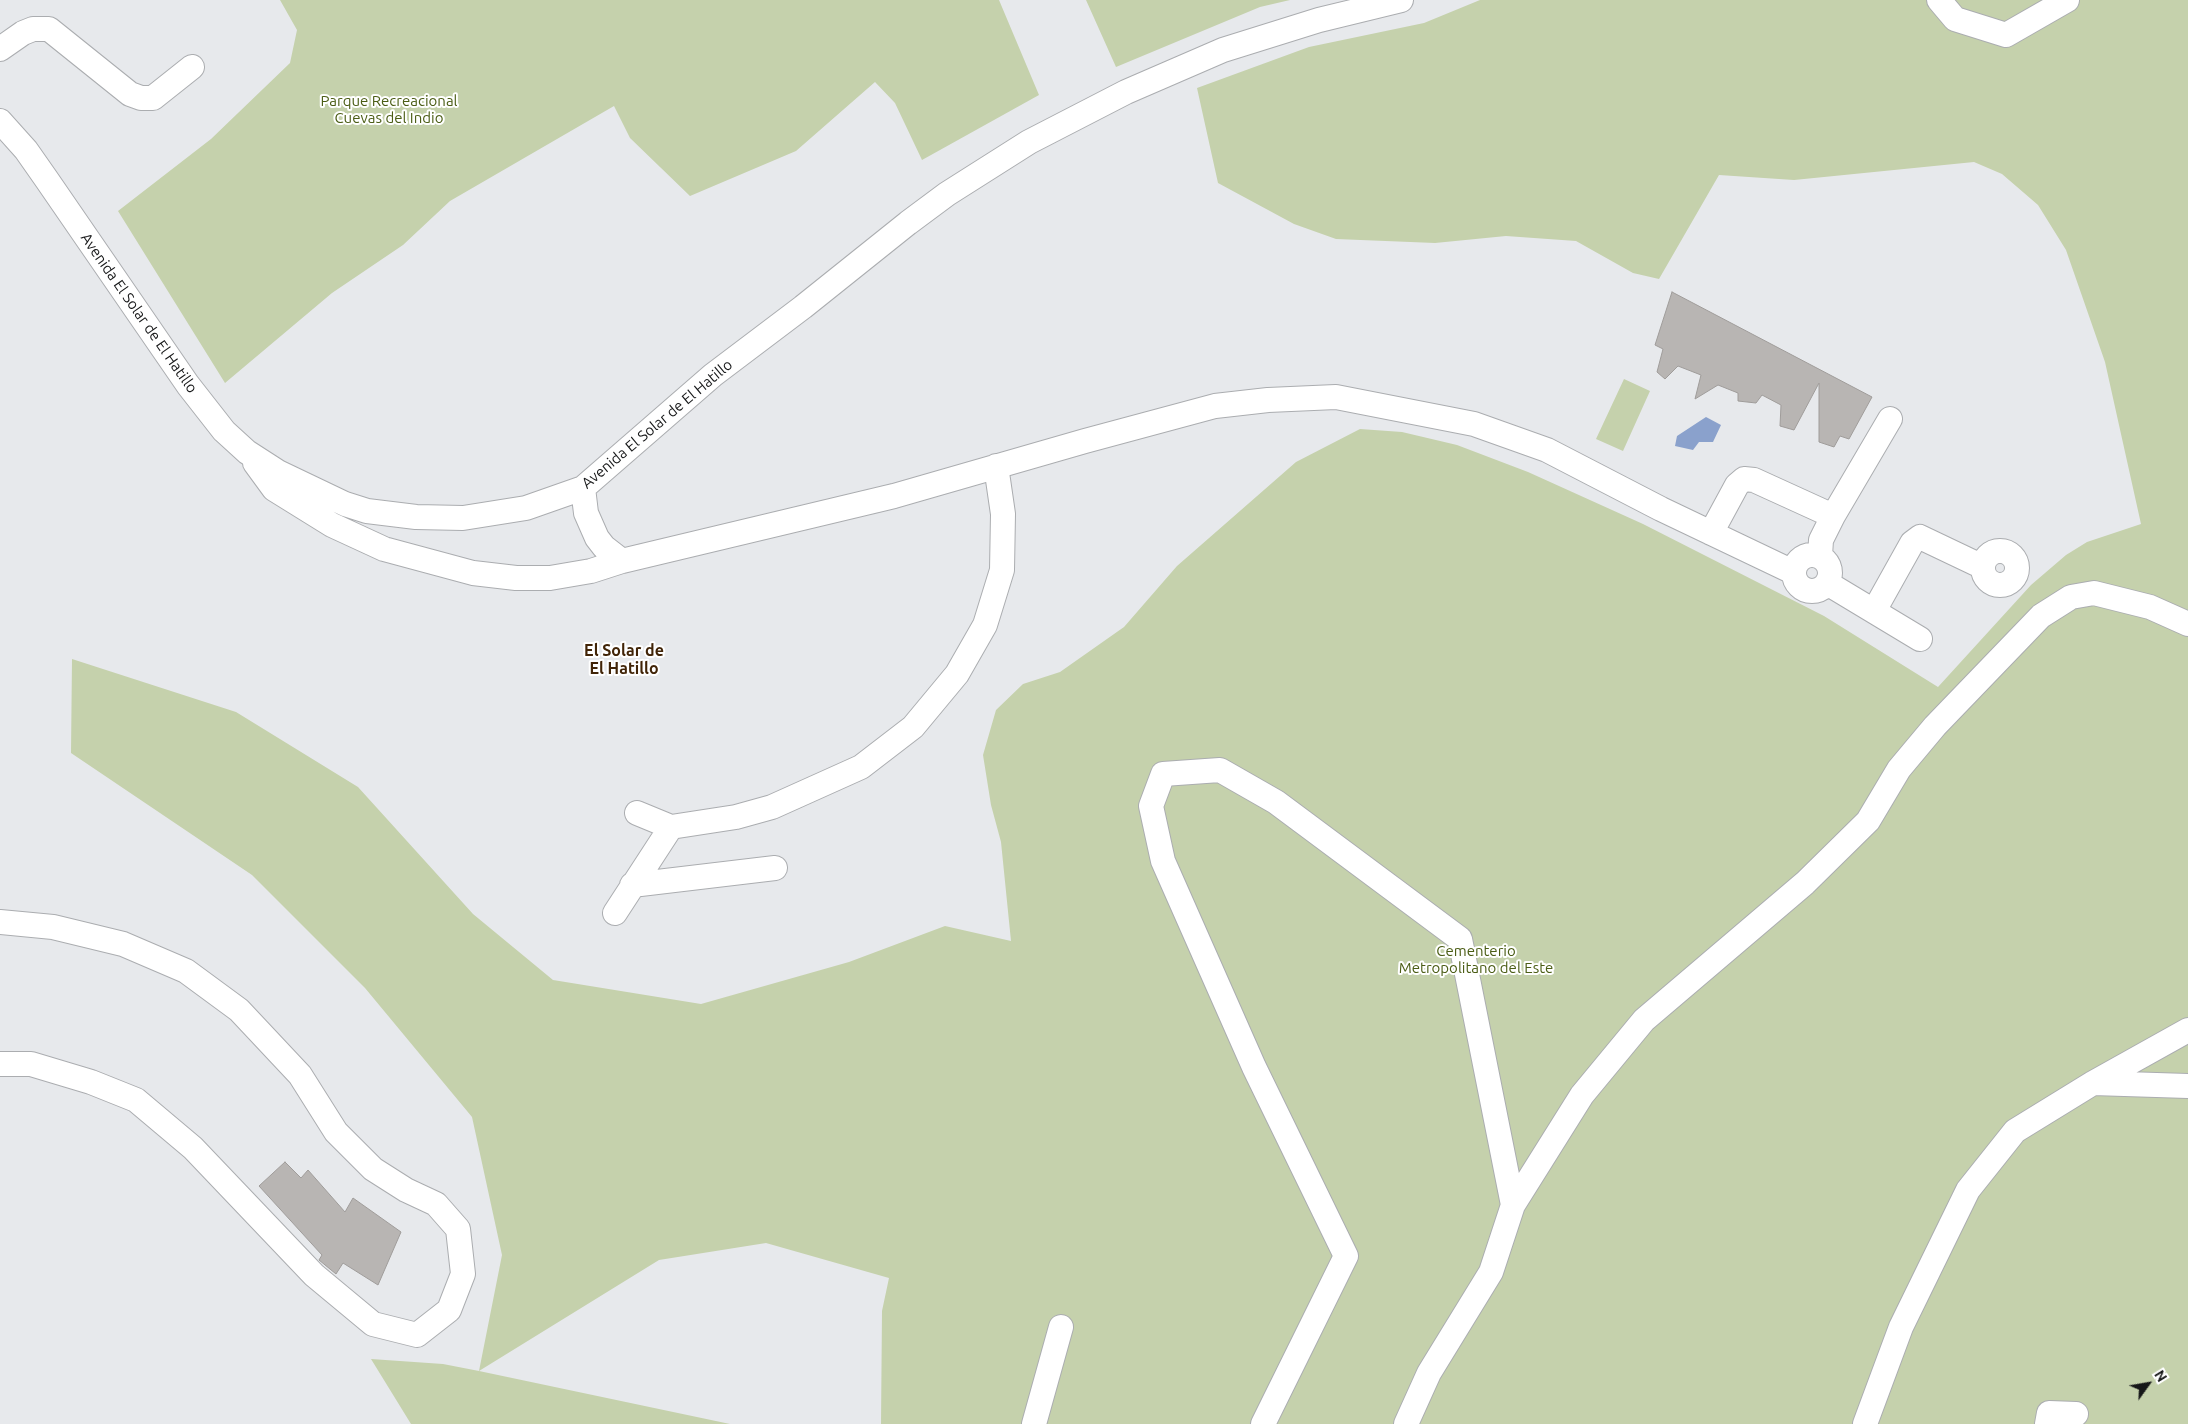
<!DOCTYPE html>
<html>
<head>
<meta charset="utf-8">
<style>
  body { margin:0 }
  #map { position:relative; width:2188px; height:1424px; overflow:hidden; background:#e7e9ec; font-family:Ubuntu,sans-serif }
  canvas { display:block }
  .north { position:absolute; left:2123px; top:1359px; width:50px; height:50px; -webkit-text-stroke:4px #fff; paint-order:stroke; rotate:58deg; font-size:14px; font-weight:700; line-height:20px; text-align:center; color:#161718 }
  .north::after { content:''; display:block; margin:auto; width:18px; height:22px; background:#161718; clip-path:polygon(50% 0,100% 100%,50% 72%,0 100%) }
</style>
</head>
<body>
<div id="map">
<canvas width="2188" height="1424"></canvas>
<div class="north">N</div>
</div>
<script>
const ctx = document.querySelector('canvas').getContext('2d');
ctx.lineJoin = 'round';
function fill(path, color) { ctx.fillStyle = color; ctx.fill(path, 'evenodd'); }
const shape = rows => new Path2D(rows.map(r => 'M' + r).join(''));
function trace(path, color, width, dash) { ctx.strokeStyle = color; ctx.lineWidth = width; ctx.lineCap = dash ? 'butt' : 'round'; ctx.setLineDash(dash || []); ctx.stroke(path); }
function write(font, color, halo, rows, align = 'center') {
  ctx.font = font + ' Ubuntu,sans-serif'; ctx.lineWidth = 4; ctx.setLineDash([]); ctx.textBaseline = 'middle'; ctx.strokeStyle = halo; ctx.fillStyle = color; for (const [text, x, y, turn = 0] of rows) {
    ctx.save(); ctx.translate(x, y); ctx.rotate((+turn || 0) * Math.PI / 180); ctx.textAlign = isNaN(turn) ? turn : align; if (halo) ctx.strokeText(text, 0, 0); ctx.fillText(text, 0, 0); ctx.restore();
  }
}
fill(shape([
  [280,0,999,0,1039,95,922,160,895,103,875,82,796,151,690,196,630,138,614,106,450,201,403,245,332,293,225,383,118,211,211,139,290,63,297,30],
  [1086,0,1290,0,1260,7,1116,67],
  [1480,0,2188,0,2188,1424,881,1424,882,1311,889,1278,766,1243,659,1260,479,1371,730,1424,411,1424,371,1359,443,1364,479,1371,502,1255,472,1117,365,988,252,875,71,753,72,659,236,712,358,787,473,914,553,980,701,1004,849,962,945,926,1011,941,1001,842,991,805,983,755,996,710,1023,684,1060,672,1124,627,1177,566,1296,462,1360,429,1402,432,1457,445,1528,472,1643,524,1824,616,1938,687,2031,585,2066,555,2087,542,2141,524,2105,362,2066,250,2038,205,2002,174,1974,162,1794,180,1719,175,1659,279,1633,273,1576,241,1506,236,1435,243,1336,239,1294,224,1218,183,1197,88,1309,47,1424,23],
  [1624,379,1650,391,1623,451,1596,439]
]), '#c5d1ac');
fill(shape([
  [1706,417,1721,425,1713,442,1699,442,1693,450,1675,446,1677,436]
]), '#8aa1cc');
const building = shape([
  [1672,292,1872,397,1849,439,1840,436,1834,447,1819,442,1819,383,1794,430,1780,426,1781,405,1762,395,1756,403,1738,401,1738,393,1718,385,1695,399,1701,375,1678,366,1665,379,1657,372,1663,349,1655,345,1672,292],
  [285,1162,301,1178,308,1170,345,1212,353,1198,401,1232,378,1285,343,1263,336,1274,319,1260,322,1255,259,1186,285,1162]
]);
fill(building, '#b8b5b3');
trace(building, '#9f9c9a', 1);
const minor = shape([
  [1939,0,1955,19,2006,35,2067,0],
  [0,49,23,33,33,29,49,29,130,94,141,98,153,98,192,67],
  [0,121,26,150,47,180,188,385,224,431,247,452,278,472,345,504,367,511,416,517,463,518,526,508,583,488,713,375,803,307,908,223,947,194,1029,142,1126,92,1223,50,1319,20,1401,0],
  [255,463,274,489,332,525,384,549,473,573,516,578,550,578,591,571,622,561,894,496,1085,441,1215,406,1268,400,1336,397,1474,424,1547,450,1661,509,1793,572],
  [583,488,586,513,597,538,604,547,622,561],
  [1711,533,1737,485,1744,479,1754,480,1833,516],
  '1983 568a17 17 0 1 1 34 0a17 17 0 1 1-34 0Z',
  '1794 573a18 18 0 1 1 36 0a18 18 0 1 1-36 0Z',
  [1820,556,1821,540,1833,516,1890,419],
  [1827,583,1920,639],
  [1874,611,1912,543,1920,537,1983,567],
  [637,813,671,827,736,817,772,807,861,767,913,727,957,674,985,625,1002,570,1003,514,996,466],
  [632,885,775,868],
  [615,913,671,827],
  [0,922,53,927,123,944,186,971,239,1010,300,1075,336,1132,373,1169,406,1190,436,1204,458,1229,463,1274,449,1310,417,1335,373,1324,314,1275,193,1148,136,1100,91,1082,31,1064,0,1064],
  [2093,1083,2188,1086],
  [1513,1205,1582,1095,1644,1020,1805,883,1868,821,1899,769,1935,726,2041,616,2071,597,2094,593,2150,607,2188,624],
  [1034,1424,1061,1327],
  [1263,1424,1346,1256,1254,1067,1163,861,1151,806,1163,774,1220,770,1276,802,1460,939,1513,1205,1491,1272,1429,1373,1406,1424],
  [1865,1424,1901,1327,1968,1190,2015,1131,2093,1083,2188,1030],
  [2047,1424,2049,1413,2076,1414]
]);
trace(minor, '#abadb0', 26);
trace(minor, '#fff', 24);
write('15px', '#4b5d15', '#fff', [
  ["Parque Recreacional",389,101],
  ["Cuevas del Indio",389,118],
  ["Cementerio",1476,951],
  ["Metropolitano del Este",1476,968]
]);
write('15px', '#161718', '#fff', [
  ["Avenida El Solar de El Hatillo",139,313,55],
  ["Avenida El Solar de El Hatillo",657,424,-40]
]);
write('bold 16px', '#412407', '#fff', [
  ["El Solar de",624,651],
  ["El Hatillo",624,669]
]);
</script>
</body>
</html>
